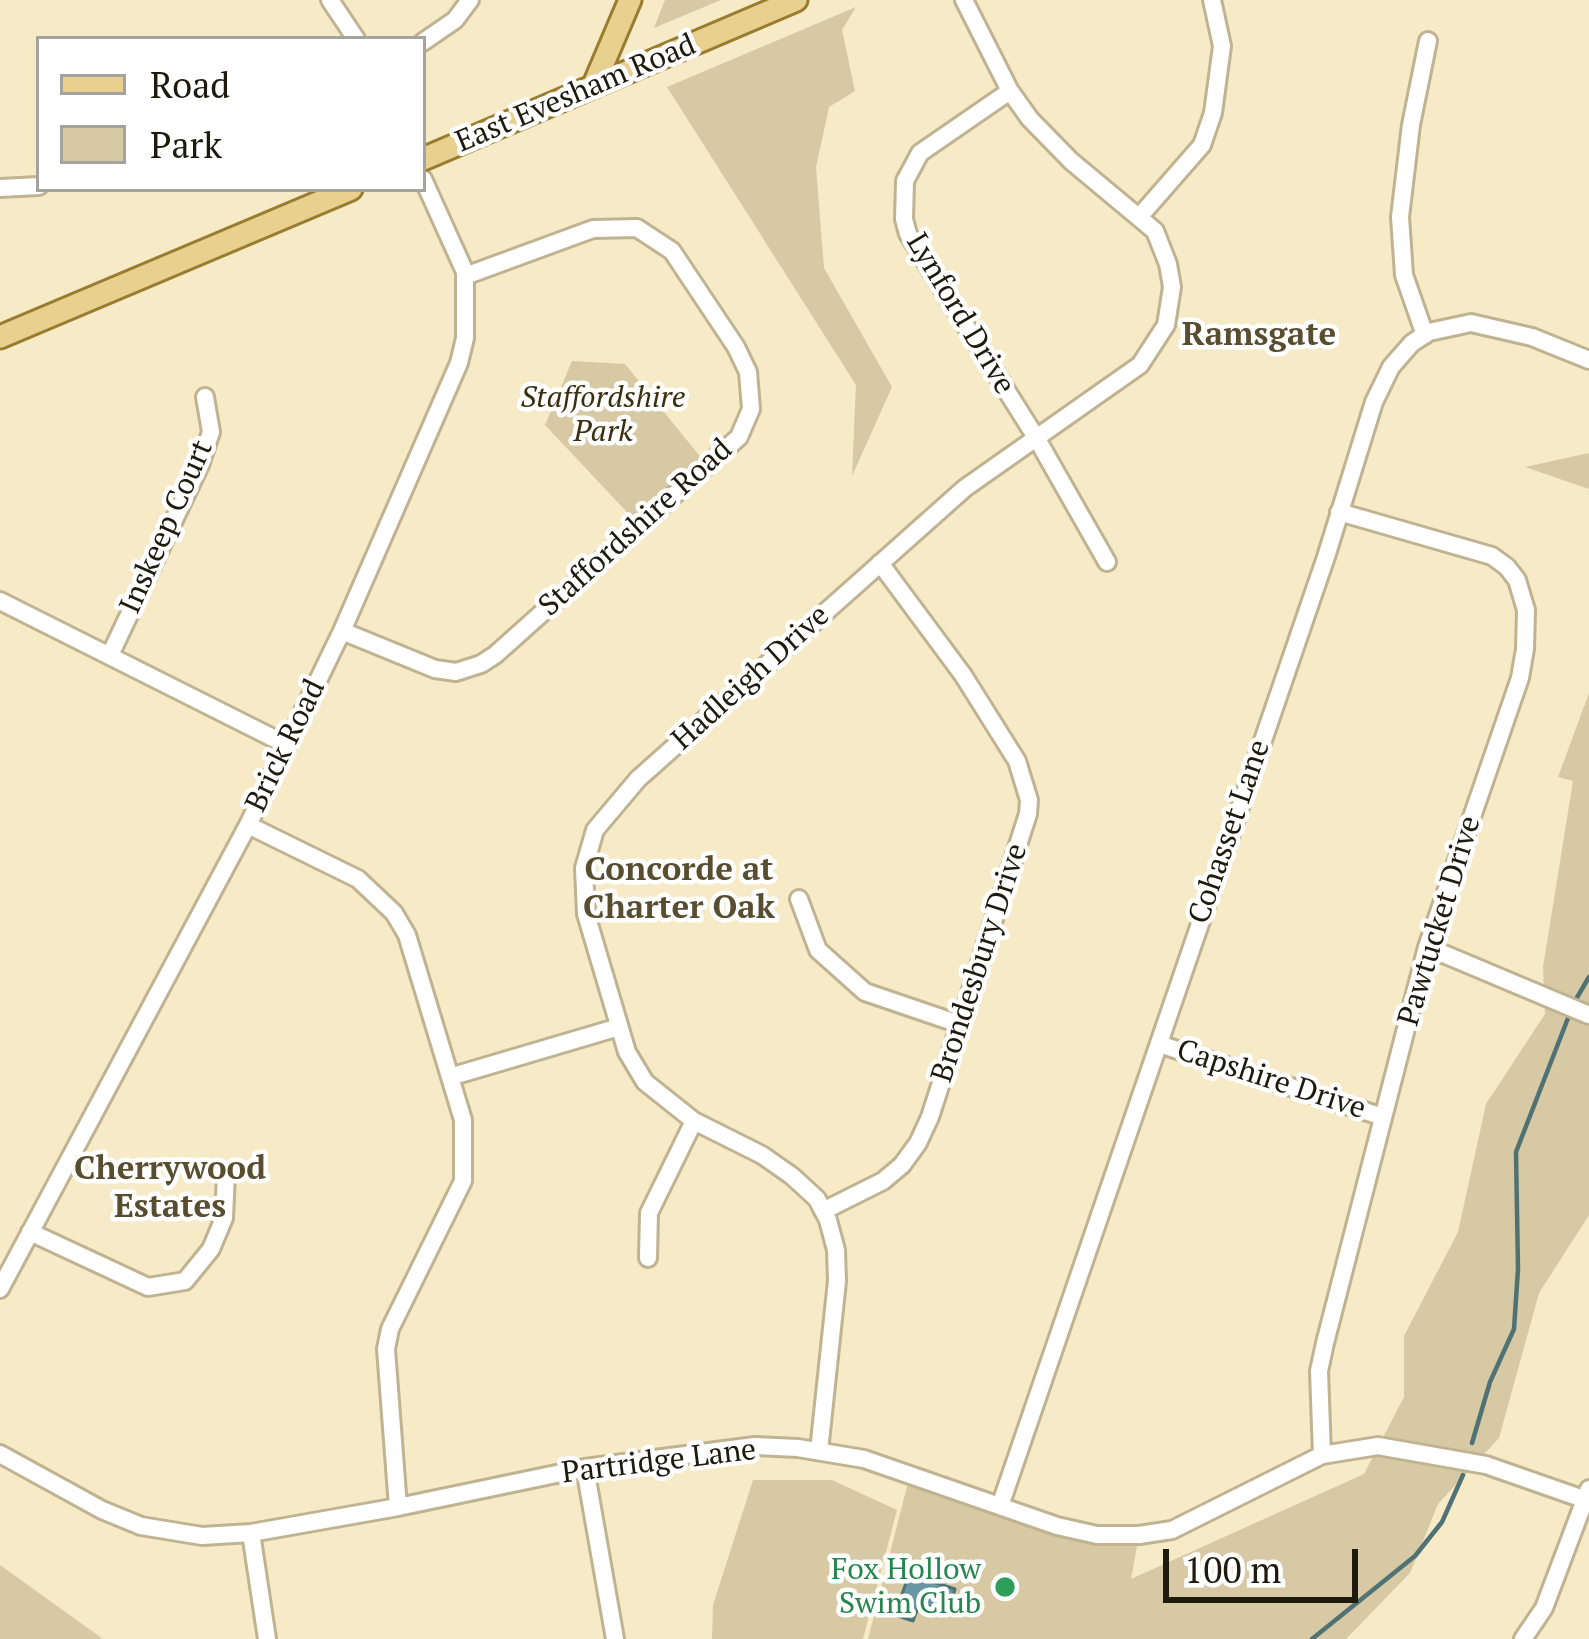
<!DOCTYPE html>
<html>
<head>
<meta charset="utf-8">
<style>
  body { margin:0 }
  #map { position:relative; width:1589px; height:1639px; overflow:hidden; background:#f6eac7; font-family:"PT Serif",serif }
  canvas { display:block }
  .legend { position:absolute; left:36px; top:36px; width:390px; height:156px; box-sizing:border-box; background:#fff; border:3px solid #a5a39e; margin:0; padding:15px 21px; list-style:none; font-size:36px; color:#1e1a0d }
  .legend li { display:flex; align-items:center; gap:24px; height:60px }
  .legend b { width:60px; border:3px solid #a5a39e }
  .scale { position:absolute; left:1163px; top:1549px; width:195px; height:54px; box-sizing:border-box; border:6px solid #1e1a0d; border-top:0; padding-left:15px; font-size:36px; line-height:42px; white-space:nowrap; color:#1e1a0d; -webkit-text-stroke:9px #fff; paint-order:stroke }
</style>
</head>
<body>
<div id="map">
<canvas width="1589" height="1639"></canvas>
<ul class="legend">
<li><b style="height:15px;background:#e8d08e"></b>Road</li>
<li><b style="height:33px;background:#d6c9a3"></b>Park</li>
</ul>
<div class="scale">100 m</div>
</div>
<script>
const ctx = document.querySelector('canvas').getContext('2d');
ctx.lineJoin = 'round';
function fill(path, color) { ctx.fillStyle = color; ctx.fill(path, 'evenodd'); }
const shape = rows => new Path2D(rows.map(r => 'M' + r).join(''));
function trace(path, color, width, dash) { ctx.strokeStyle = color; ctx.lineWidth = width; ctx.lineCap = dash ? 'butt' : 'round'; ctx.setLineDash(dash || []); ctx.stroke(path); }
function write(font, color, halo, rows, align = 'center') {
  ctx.font = font + ' "PT Serif",serif'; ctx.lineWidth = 9; ctx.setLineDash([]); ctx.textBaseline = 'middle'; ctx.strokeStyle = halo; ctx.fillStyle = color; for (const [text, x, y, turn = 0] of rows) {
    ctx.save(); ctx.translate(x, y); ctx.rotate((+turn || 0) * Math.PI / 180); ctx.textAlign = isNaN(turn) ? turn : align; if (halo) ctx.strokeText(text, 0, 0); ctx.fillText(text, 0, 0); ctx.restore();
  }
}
fill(shape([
  [665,0,721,0,654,28],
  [856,7,842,30,855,91,829,107,816,167,824,268,892,387,852,476,856,385,667,87],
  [572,361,625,364,707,465,640,526,545,425],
  [1589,453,1589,489,1525,467],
  [1589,693,1589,1215,1539,1293,1499,1438,1438,1504,1410,1573,1346,1639,868,1639,910,1475,1057,1526,1139,1535,1131,1579,1364,1474,1404,1397,1404,1336,1458,1232,1486,1104,1545,1014,1543,967,1573,781,1558,777],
  [753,1480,832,1480,897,1510,863,1639,712,1639,713,1605],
  [0,1565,103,1639,0,1639]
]), '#d6c9a3');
const water = shape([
  [909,1574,955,1589,948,1613,920,1603,913,1621,895,1615,909,1574]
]);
fill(water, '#6797a2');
trace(water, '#517275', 3);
trace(shape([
  [1575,1001,1589,977],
  [1472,1443,1490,1382,1514,1329,1518,1269,1516,1152,1570,1013],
  [1312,1639,1415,1556,1442,1522,1463,1475]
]), '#517275', 4.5);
const minor = shape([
  [330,0,356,39],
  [423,42,455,20,470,0],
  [1010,91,920,153,905,181,904,219,908,234,1037,439,1107,562],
  [0,188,39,186],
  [1140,216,1202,145,1213,113,1222,46,1212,0],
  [1425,335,1404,275,1400,217,1411,125,1428,41],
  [0,601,287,745],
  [342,631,435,669,456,672,481,664,495,655,739,437,751,409,748,372,736,347,672,251,637,228,593,229,465,276],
  [110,655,200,465,211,432,205,397],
  [248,825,358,879,394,913,407,935,463,1120,463,1181,390,1329,386,1349,398,1507],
  [799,899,818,950,865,992,959,1024],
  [1427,947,1589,1015],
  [1159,1044,1383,1117],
  [453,1076,619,1027],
  [823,1211,883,1181,902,1165,918,1143,930,1117,1028,814,1029,800,1017,761,963,675,880,563],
  [30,1232,148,1287,185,1281,211,1249,224,1218,226,1174],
  [648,1258,649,1213,694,1121],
  [0,1289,248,825,342,631,459,363,465,338,465,272,423,179],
  [819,1451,837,1281,836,1250,828,1220,817,1199,792,1176,762,1155,694,1121,645,1082,627,1052,586,914,584,868,595,830,638,779,965,488,1140,365,1166,325,1172,287,1168,264,1155,231,1071,161,1030,119,1010,91,964,0],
  [0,1454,102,1510,141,1526,202,1536,251,1533,398,1507,585,1468,755,1446,798,1448,864,1459,1057,1526,1097,1535,1139,1535,1172,1530,1322,1455,1378,1446,1486,1465,1589,1501],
  [1322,1455,1319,1371,1325,1343,1427,947,1520,678,1525,649,1526,610,1517,580,1507,567,1492,556,1339,512],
  [585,1468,615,1639],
  [1000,1506,1326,557,1374,402,1391,367,1412,343,1429,332,1471,323,1532,337,1589,360],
  [251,1533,267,1639],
  [1523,1639,1544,1608,1589,1489]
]);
const major = shape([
  [593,87,630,0],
  [423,159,796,0],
  [0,337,351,189]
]);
trace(minor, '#bfb391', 22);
trace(major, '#987c2f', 27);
trace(minor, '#fff', 16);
trace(major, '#e8d08e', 21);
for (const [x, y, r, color] of [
  [1005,1587,12,"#2e9e5b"]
]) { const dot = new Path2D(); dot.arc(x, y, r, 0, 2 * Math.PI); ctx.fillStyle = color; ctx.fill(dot); trace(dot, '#fff', 4.5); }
write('30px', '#1e1a0d', '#fff', [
  ["East Evesham Road",576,94,-23],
  ["Lynford Drive",960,314,59],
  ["Inskeep Court",167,527,-66],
  ["Staffordshire Road",636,528,-42],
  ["Hadleigh Drive",751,678,-42],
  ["Brick Road",286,746,-64],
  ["Cohasset Lane",1230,832,-71],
  ["Pawtucket Drive",1440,921,-73],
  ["Brondesbury Drive",980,963,-72],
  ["Capshire Drive",1271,1080,18],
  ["Partridge Lane",659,1462,-7]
]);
write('italic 30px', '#3a2f0e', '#fff', [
  ["Staffordshire",603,398],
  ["Park",603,432]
]);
write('30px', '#27864d', '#fff', [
  ["Fox Hollow",981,1570],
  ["Swim Club",981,1604]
], 'right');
write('bold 33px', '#584d2f', '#fff', [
  ["Ramsgate",1259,336],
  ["Concorde at",679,871],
  ["Charter Oak",679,909],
  ["Cherrywood",170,1170],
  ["Estates",170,1208]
]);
</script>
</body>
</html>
